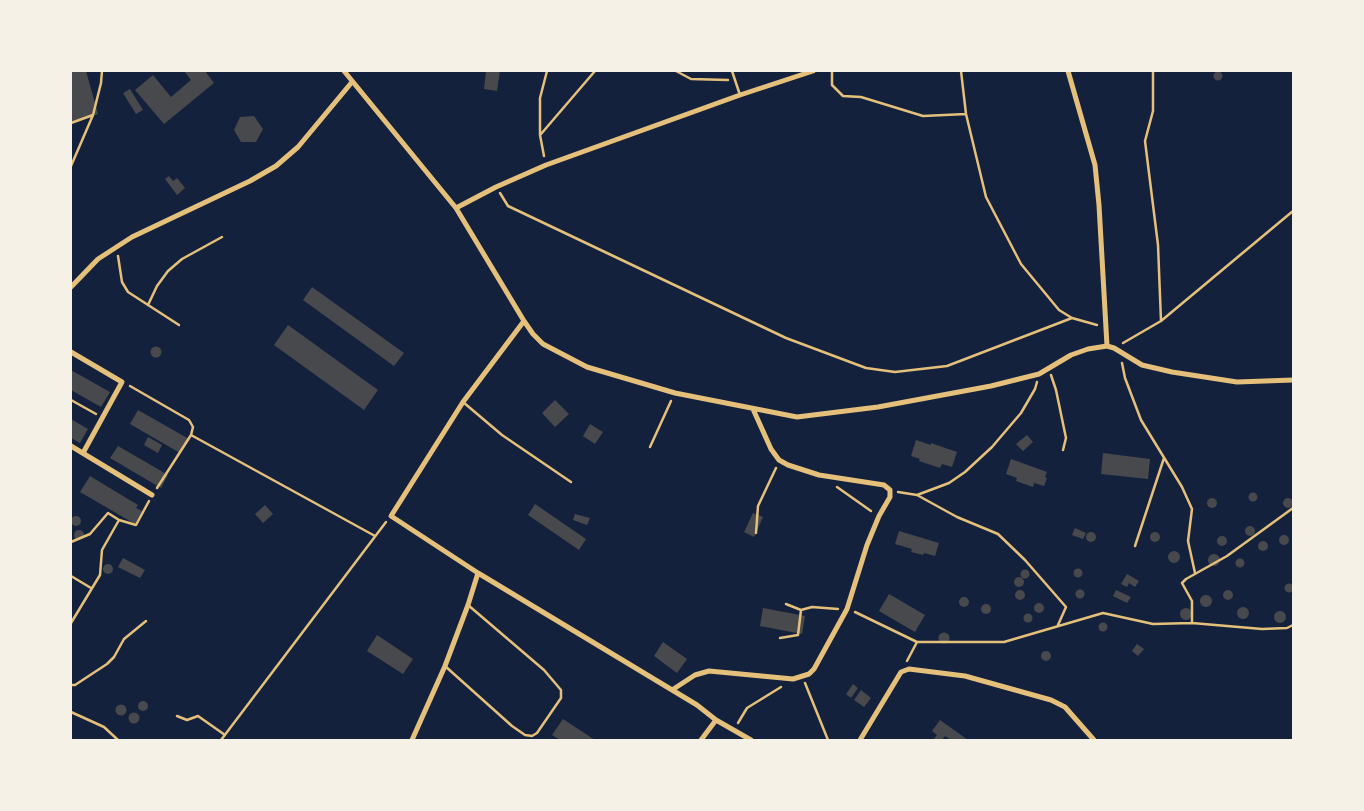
<!DOCTYPE html>
<html>
<head>
<meta charset="utf-8">
<style>
  body { margin:0 }
  #map { position:relative; width:1364px; height:811px; overflow:hidden; background:#14213d; font-family:"Asap Condensed",sans-serif }
  canvas { display:block }
  .frame { position:absolute; inset:0; border:72px solid #f6f1e7; pointer-events:none }
</style>
</head>
<body>
<div id="map">
<canvas width="1364" height="811"></canvas>
<div class="frame"></div>
</div>
<script>
const ctx = document.querySelector('canvas').getContext('2d');
ctx.lineJoin = 'round';
function fill(path, color) { ctx.fillStyle = color; ctx.fill(path, 'evenodd'); }
const shape = rows => new Path2D(rows.map(r => 'M' + r).join(''));
function trace(path, color, width, dash) { ctx.strokeStyle = color; ctx.lineWidth = width; ctx.lineCap = dash ? 'butt' : 'round'; ctx.setLineDash(dash || []); ctx.stroke(path); }
fill(shape([
  [71,71,86,71,98,114,71,122],
  [184,71,205,71,214,83,164,124,135,90,153,75,171,97,191,80],
  [486,71,500,71,497,91,484,89],
  '1213.5 76a4.5 4.5 0 1 1 9 0a4.5 4.5 0 1 1-9 0Z',
  [130,89,143,110,136,114,123,93],
  [254,116,263,129,256,142,241,142,234,130,240,117],
  [169,176,173,181,177,178,185,188,177,195,165,179],
  [312,287,404,353,394,366,303,300],
  [288,325,378,390,364,410,274,345],
  '150.5 352a5.5 5.5 0 1 1 11 0a5.5 5.5 0 1 1-11 0Z',
  [71,370,110,392,101,407,71,390],
  [555,400,569,414,555,427,542,413],
  [138,410,189,439,180,453,130,424],
  [71,419,88,429,80,443,71,438],
  [590,424,603,432,595,444,583,436],
  [1027,435,1033,442,1023,451,1016,444],
  [148,437,162,445,158,453,144,445],
  [916,440,931,445,931,443,957,452,952,467,942,464,940,468,919,461,920,459,911,456],
  [118,446,168,475,161,488,110,458],
  [1103,453,1150,459,1148,479,1101,474],
  [1011,459,1047,472,1045,477,1047,478,1044,486,1034,483,1033,487,1016,481,1017,478,1006,474],
  [90,476,138,505,136,508,142,511,135,524,80,492],
  '1248.5 497a4.5 4.5 0 1 1 9 0a4.5 4.5 0 1 1-9 0Z',
  '1207 503a5 5 0 1 1 10 0a5 5 0 1 1-10 0Z',
  '1283 503a5 5 0 1 1 10 0a5 5 0 1 1-10 0Z',
  [535,504,586,539,579,550,528,515],
  [265,505,273,514,263,523,255,514],
  [753,513,763,517,754,537,744,532],
  [575,514,590,518,587,525,573,520],
  '71 521a5 5 0 1 1 10 0a5 5 0 1 1-10 0Z',
  '1245 531a5 5 0 1 1 10 0a5 5 0 1 1-10 0Z',
  [1075,528,1086,533,1083,539,1072,535],
  '74 535a5 5 0 1 1 10 0a5 5 0 1 1-10 0Z',
  [899,531,939,543,935,556,924,553,923,555,911,552,912,549,895,544],
  '1086 537a5 5 0 1 1 10 0a5 5 0 1 1-10 0Z',
  '1150 537a5 5 0 1 1 10 0a5 5 0 1 1-10 0Z',
  '1279 540a5 5 0 1 1 10 0a5 5 0 1 1-10 0Z',
  '1217 541a5 5 0 1 1 10 0a5 5 0 1 1-10 0Z',
  '1258 546a5 5 0 1 1 10 0a5 5 0 1 1-10 0Z',
  '1168 557a6 6 0 1 1 12 0a6 6 0 1 1-12 0Z',
  '1208 560a6 6 0 1 1 12 0a6 6 0 1 1-12 0Z',
  [123,558,145,570,140,578,118,567],
  '1235.5 563a4.5 4.5 0 1 1 9 0a4.5 4.5 0 1 1-9 0Z',
  '103 569a5 5 0 1 1 10 0a5 5 0 1 1-10 0Z',
  '1073.5 573a4.5 4.5 0 1 1 9 0a4.5 4.5 0 1 1-9 0Z',
  '1020.5 574a4.5 4.5 0 1 1 9 0a4.5 4.5 0 1 1-9 0Z',
  [1127,574,1139,581,1135,587,1129,583,1127,587,1121,584],
  '1014 582a5 5 0 1 1 10 0a5 5 0 1 1-10 0Z',
  '1284.5 588a4.5 4.5 0 1 1 9 0a4.5 4.5 0 1 1-9 0Z',
  '1075.5 594a4.5 4.5 0 1 1 9 0a4.5 4.5 0 1 1-9 0Z',
  '1015 595a5 5 0 1 1 10 0a5 5 0 1 1-10 0Z',
  [1116,590,1131,597,1127,603,1113,596],
  '1223 595a5 5 0 1 1 10 0a5 5 0 1 1-10 0Z',
  [889,594,925,615,915,632,879,611],
  '1200 601a6 6 0 1 1 12 0a6 6 0 1 1-12 0Z',
  '959 602a5 5 0 1 1 10 0a5 5 0 1 1-10 0Z',
  '1034 608a5 5 0 1 1 10 0a5 5 0 1 1-10 0Z',
  '981 609a5 5 0 1 1 10 0a5 5 0 1 1-10 0Z',
  '1237 613a6 6 0 1 1 12 0a6 6 0 1 1-12 0Z',
  [763,608,805,616,802,634,760,626],
  '1180 614a6 6 0 1 1 12 0a6 6 0 1 1-12 0Z',
  '1274 617a6 6 0 1 1 12 0a6 6 0 1 1-12 0Z',
  '1023.5 618a4.5 4.5 0 1 1 9 0a4.5 4.5 0 1 1-9 0Z',
  '1098.5 627a4.5 4.5 0 1 1 9 0a4.5 4.5 0 1 1-9 0Z',
  '938.5 638a5.5 5.5 0 1 1 11 0a5.5 5.5 0 1 1-11 0Z',
  [377,635,413,659,403,674,367,651],
  [663,642,687,659,677,673,654,656],
  [1137,644,1144,649,1138,656,1132,651],
  '1041 656a5 5 0 1 1 10 0a5 5 0 1 1-10 0Z',
  [853,684,858,688,851,698,846,694],
  [861,690,871,698,864,707,854,700],
  '138 706a5 5 0 1 1 10 0a5 5 0 1 1-10 0Z',
  '115.5 710a5.5 5.5 0 1 1 11 0a5.5 5.5 0 1 1-11 0Z',
  '128.5 718a5.5 5.5 0 1 1 11 0a5.5 5.5 0 1 1-11 0Z',
  [563,719,595,740,560,740,552,735],
  [940,720,968,740,951,740,945,736,942,740,933,740,937,735,932,731]
]), '#48494c');
trace(shape([
  [676,71,691,79,728,80],
  [832,71,832,85,843,96,861,97,923,116,966,114],
  [961,71,966,114,986,197,1021,264,1059,310,1072,318,1097,325],
  [1153,71,1153,111,1145,141,1158,245,1161,321],
  [71,123,93,115],
  [541,134,595,71],
  [544,156,540,135,540,98,547,71],
  [71,166,93,115,101,83,102,71],
  [500,193,508,206,786,338,866,368,895,372,947,366,1072,318],
  [118,256,122,282,128,292,179,325],
  [148,305,157,286,168,271,182,259,222,237],
  [1123,343,1161,321,1293,211],
  [1122,363,1125,378,1141,420,1182,487,1192,509,1188,541,1195,573],
  [1051,375,1056,390,1066,438,1063,450],
  [130,386,189,420,193,427,191,435,157,488],
  [71,400,96,414],
  [191,435,375,536],
  [650,447,671,401],
  [837,487,871,511],
  [898,492,917,495,957,517,998,534,1025,560,1066,607,1058,625],
  [917,495,949,483,965,472,992,447,1021,413,1035,389,1037,382],
  [756,533,758,506,776,468],
  [71,542,90,534,108,513,119,520,136,525,149,501],
  [1135,546,1164,458],
  [71,576,91,588],
  [786,604,801,610,812,607,838,609],
  [855,612,917,642],
  [71,623,100,575,102,550,119,520],
  [1192,623,1192,601,1182,583,1186,579,1227,556,1293,508],
  [780,638,798,635,801,610],
  [907,661,917,642,1004,642,1103,613,1153,624,1192,623,1262,629,1287,628,1293,625],
  [805,683,828,740],
  [71,685,75,685,107,664,114,657,124,639,146,621],
  [71,712,104,727,118,740],
  [177,716,187,720,198,716,225,735],
  [738,723,747,708,781,687],
  [221,740,386,522]
]), '#e5c07b', 2.5);
trace(shape([
  [732,71,740,95],
  [463,402,502,435,571,482],
  [445,666,512,726,525,735,532,736,537,733,561,698,561,690,544,670,468,605]
]), '#e5c07b', 2.5);
trace(shape([
  [344,71,456,208,524,321,463,402,391,516,478,573,468,605,445,666,412,740],
  [1068,71,1095,165,1099,205,1107,346],
  [456,208,496,187,546,165,740,95,813,71],
  [71,287,98,259,132,237,250,181,276,166,298,147,352,82],
  [524,321,533,334,543,344,587,367,675,393,797,417,878,407,991,386,1039,374,1071,355,1088,349,1107,346,1114,348,1142,365,1172,372,1237,382,1293,380],
  [71,352,122,382,83,453],
  [71,446,152,495],
  [478,573,697,705,716,720,751,740],
  [672,690,695,675,709,671,793,679,809,674,814,669,847,609,867,545,879,516,890,497,890,490,884,485,819,475,788,465,779,460,771,449,753,409],
  [701,740,716,720],
  [860,740,901,672,909,669,965,676,1051,700,1065,707,1094,740]
]), '#e5c07b', 5);
</script>
</body>
</html>
